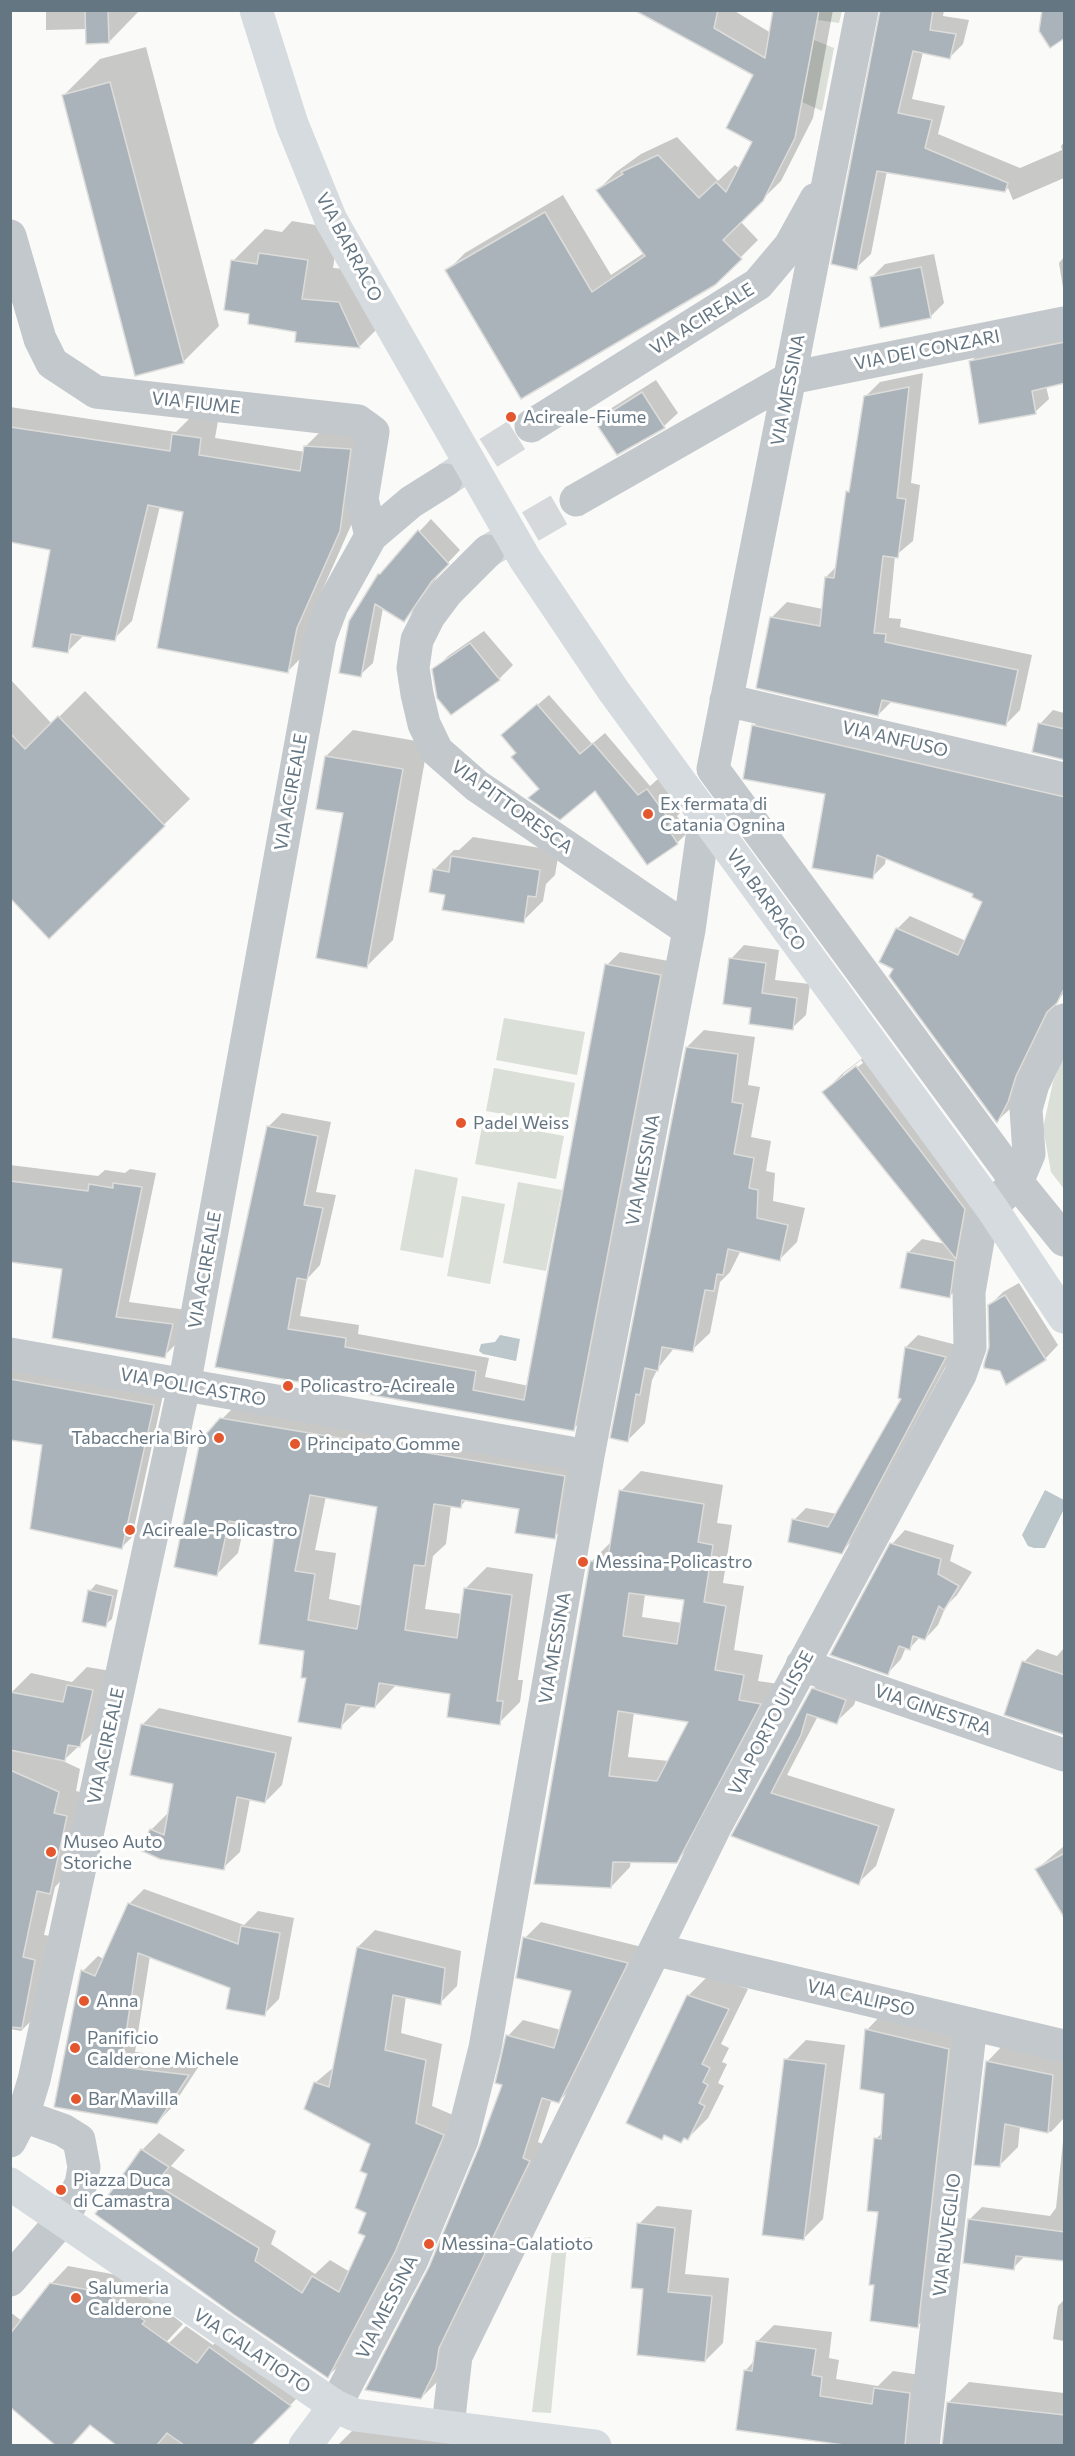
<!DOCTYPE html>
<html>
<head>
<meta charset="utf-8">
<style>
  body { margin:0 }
  #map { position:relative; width:1075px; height:2456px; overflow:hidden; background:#fafaf8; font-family:Commissioner,sans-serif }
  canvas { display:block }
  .frame { position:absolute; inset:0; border:12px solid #657683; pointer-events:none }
</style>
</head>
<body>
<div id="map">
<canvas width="1075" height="2456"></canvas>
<div class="frame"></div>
</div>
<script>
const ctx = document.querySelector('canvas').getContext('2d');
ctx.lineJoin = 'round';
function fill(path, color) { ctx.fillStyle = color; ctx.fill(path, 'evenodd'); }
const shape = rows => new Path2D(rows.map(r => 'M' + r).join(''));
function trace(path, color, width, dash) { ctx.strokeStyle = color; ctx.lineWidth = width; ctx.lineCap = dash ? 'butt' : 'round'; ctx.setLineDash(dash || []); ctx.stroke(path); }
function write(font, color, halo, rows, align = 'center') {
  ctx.font = font + ' Commissioner,sans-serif'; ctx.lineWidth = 6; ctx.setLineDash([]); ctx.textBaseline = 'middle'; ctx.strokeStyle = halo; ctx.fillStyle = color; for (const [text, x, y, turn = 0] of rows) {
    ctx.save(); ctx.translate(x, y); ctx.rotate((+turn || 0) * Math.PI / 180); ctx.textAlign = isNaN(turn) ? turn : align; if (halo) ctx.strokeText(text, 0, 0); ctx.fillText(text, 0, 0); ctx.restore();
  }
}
fill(shape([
  [819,11,842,11,839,23,818,20],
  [814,40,834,48,822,111,802,102],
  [504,1018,585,1032,577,1075,496,1060],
  [1064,1056,1064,1189,1051,1172,1043,1128,1053,1082],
  [494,1068,575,1083,567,1126,486,1111],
  [483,1121,564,1136,556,1179,475,1164],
  [415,1169,458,1178,443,1258,400,1250],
  [518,1182,562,1190,546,1271,503,1263],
  [462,1196,505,1204,490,1284,447,1276],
  [591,2237,592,2246,567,2244,551,2413,532,2412,553,2242]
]), '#dadfd7');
fill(shape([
  [500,1335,520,1339,516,1361,483,1354,479,1351,481,1344,495,1342],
  [1045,1490,1064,1500,1064,1509,1045,1548,1034,1548,1028,1546,1022,1535]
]), '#bbc7cb');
fill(shape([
  [46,10,140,10,109,42,87,29,46,30],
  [666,10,733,10,771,33,775,10,833,10,813,118,781,181,740,221,758,240,714,284,522,397,447,271,465,253,563,195,611,275,644,253,598,190,616,172,641,154,677,137,718,181,735,165,740,169,754,141,755,75],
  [881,10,944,10,943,16,969,20,963,44,949,58,923,52,912,99,945,106,938,134,1020,168,1062,150,1061,146,1064,142,1064,178,1013,200,1008,188,1005,191,887,171,871,254,856,268],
  [146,47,219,326,183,362,64,95,100,59],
  [292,221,339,229,333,268,371,271,391,315,359,347,298,330,233,261,265,229,282,232],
  [934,254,944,303,930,317,872,277,885,264],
  [1064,257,1064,294,1059,263],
  [1064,332,1064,380,1046,386,1049,399,1035,412,971,362,984,348],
  [923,373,911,483,920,485,913,541,895,556,889,618,901,619,900,627,1032,655,1020,710,1005,725,892,701,878,715,772,617,787,602,823,609,826,577,837,566,865,397,880,382],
  [656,380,678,413,664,426,617,453,597,423,610,409],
  [10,407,176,432,191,417,218,421,215,438,305,452,306,446,323,429,368,432,357,512,314,609,305,654,288,671,185,511,160,506,132,621,114,639,85,634,68,651,52,549,10,541],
  [431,519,460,550,444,567,416,608,404,620,383,608,373,663,360,675,379,575],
  [484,631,513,665,499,679,452,713,434,670,448,656],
  [10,679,52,724,85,691,190,799,50,937,10,895],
  [549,695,592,744,605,733,650,786,658,779,682,811,677,816,688,832,677,843,647,863,595,789,540,789,518,752,514,725],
  [1053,710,1064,713,1064,760,1040,724],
  [766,713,1064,782,1064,993,1059,999,1028,1062,1010,1109,997,1121,895,968,897,929,910,916,966,941,984,901,975,893,886,857,885,864,872,877,826,793,754,726],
  [353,730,428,743,393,940,367,966,344,812,326,756],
  [473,837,559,851,555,875,546,884,543,901,523,921,447,893,434,870,454,850,459,850],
  [744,945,779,950,775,980,810,984,806,1015,792,1028,753,1007,731,959],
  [620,952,674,962,587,1416,573,1429,217,1366,268,1127,282,1113,331,1122,316,1192,336,1195,320,1265,307,1279,300,1316,359,1325,358,1334,489,1358,485,1377,529,1386,607,965],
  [704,1030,755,1037,748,1085,760,1087,751,1137,771,1141,766,1171,775,1173,773,1201,805,1208,797,1242,780,1259,741,1250,730,1272,720,1282,710,1333,692,1350,675,1347,658,1368,652,1380,645,1423,628,1440,687,1047],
  [876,1048,984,1189,963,1282,950,1296,908,1253,922,1239,946,1244,824,1092,843,1073],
  [861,1060,863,1063,843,1078,843,1074],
  [10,1165,98,1176,105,1170,125,1173,130,1169,156,1173,129,1302,187,1310,179,1341,164,1356,54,1336,64,1268,10,1260],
  [1019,1283,1058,1345,1045,1359,990,1347,990,1305,1003,1292],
  [918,1335,957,1345,853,1540,841,1552,794,1520,806,1508,837,1514,903,1398,906,1347],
  [10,1368,163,1395,132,1537,122,1547,44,1444,10,1439],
  [243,1398,586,1455,575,1516,554,1537,521,1508,467,1499,460,1507,451,1505,446,1544,433,1556,425,1609,462,1614,465,1589,487,1567,533,1574,518,1680,523,1680,520,1702,499,1723,452,1693,397,1684,375,1707,362,1706,340,1727,308,1676,306,1650,277,1528,245,1522,238,1553,217,1574,222,1419],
  [326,1496,379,1506,362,1606,329,1599,336,1553,315,1550],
  [641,1471,723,1485,717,1523,732,1525,723,1583,744,1586,734,1650,763,1655,758,1681,779,1684,696,1841,676,1861,631,1860,630,1867,611,1887,591,1562,611,1542,621,1491],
  [645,1594,686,1599,682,1623,642,1617],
  [634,1712,690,1721,669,1761,628,1757],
  [905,1530,954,1545,950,1561,972,1572,957,1595,946,1606,938,1625,925,1639,920,1637,910,1648,906,1647,901,1659,888,1673,892,1544],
  [96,1584,118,1590,112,1619,105,1625,90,1591],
  [1064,1648,1064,1734,1024,1662,1037,1649,1057,1656],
  [87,1667,111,1671,99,1727,63,1761,80,1769,76,1791,88,1794,72,1869,55,1887,44,1935,57,1937,43,2009,21,2031,10,2029,12,1692,31,1673,72,1682],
  [830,1672,862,1682,854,1705,836,1722,818,1716,787,1775,895,1809,876,1866,858,1883,734,1835,813,1689],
  [159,1708,292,1737,282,1785,265,1802,250,1799,240,1852,223,1868,151,1830,168,1813,175,1783,142,1725],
  [1064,1846,1064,1916,1037,1869],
  [144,1889,244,1925,258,1911,294,1918,279,1999,264,2014,232,1987,150,1956,135,2052,203,2060,172,2107,157,2123,55,2106,83,1971,98,1956,104,1959,129,1904],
  [541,1922,642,1947,575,2085,559,2101,552,2099,538,2142,545,2145,437,2382,421,2398,431,2268,504,2084,508,2036,523,2020,561,2030,573,1990,525,1938],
  [375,1930,461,1951,457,1986,440,2003,406,1996,401,2033,442,2044,432,2106,460,2118,411,2234,345,2360,328,2376,97,2213,142,2150,159,2133,185,2150,171,2166,276,2231,271,2244,315,2274,330,2260,350,2272,367,2235,371,2143,315,2083,334,2067,358,1947],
  [708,1976,748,1989,721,2044,729,2048,722,2062,727,2064,718,2083,724,2086,708,2118,688,2138,685,2137,681,2141,666,2134,661,2138,688,1996],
  [880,2016,962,2036,931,2313,917,2326,876,2284,879,2211,876,2139,883,2132,885,2093,867,2030],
  [806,2040,845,2045,823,2219,803,2239,786,2060],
  [1005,2043,1064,2056,1064,2118,1051,2132,1020,2126,1018,2147,1000,2165,987,2062],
  [1064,2132,1064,2259,1026,2255,1013,2268,969,2220,982,2207,1050,2216,1056,2208],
  [657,2206,692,2210,685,2274,729,2278,723,2343,705,2361,645,2288,639,2224],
  [68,2266,123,2276,183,2324,70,2446,57,2446,12,2406,10,2312,22,2321,51,2284],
  [1064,2300,1064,2341,1053,2339,1058,2306],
  [774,2325,832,2332,829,2358,839,2360,836,2379,878,2386,893,2371,927,2376,910,2446,864,2446,737,2429,745,2371,754,2361,757,2342],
  [186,2326,213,2345,227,2331,307,2388,250,2446,119,2446,169,2343],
  [969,2382,1064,2393,1064,2446,942,2446,948,2403],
  [353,2430,491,2446,337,2446]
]), '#0003');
const building = shape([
  [85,10,108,10,109,43,86,44,85,10],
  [634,10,718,10,714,28,765,58,773,10,819,10,795,138,763,201,723,240,742,259,715,285,521,399,445,270,545,212,592,292,645,256,596,190,623,174,621,172,658,155,699,198,716,182,726,192,752,142,726,128,753,75,634,10],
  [880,10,933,10,930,30,956,34,950,59,913,51,898,113,932,120,925,148,1008,183,1005,192,877,171,857,270,831,264,880,10],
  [1042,10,1065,10,1065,38,1050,48,1039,31,1042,10],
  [110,82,184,363,135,376,62,95,110,82],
  [259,253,308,260,302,299,339,302,360,348,295,342,296,332,248,324,249,314,224,310,231,260,257,264,259,253],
  [921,267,931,318,880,328,870,277,921,267],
  [1065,342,1065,383,1032,391,1036,414,979,424,969,361,1065,342],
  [909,387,897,498,906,499,898,558,883,556,874,633,886,634,885,642,1018,670,1006,726,882,700,878,716,756,688,770,617,820,626,825,577,834,578,846,491,849,492,864,396,909,387],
  [642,392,665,428,617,455,595,422,642,392],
  [10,427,170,451,172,434,201,438,199,455,300,471,304,446,351,449,340,531,297,628,288,673,157,648,183,512,148,505,115,641,71,634,68,653,32,647,50,550,10,542,10,427],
  [418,530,449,564,432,581,404,622,375,604,361,677,339,673,349,621,378,574,380,574,418,530],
  [470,643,500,680,451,715,437,698,432,669,470,643],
  [537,704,580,754,593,743,638,795,647,789,672,823,667,827,678,844,647,865,595,791,560,820,528,798,539,789,511,757,516,753,501,735,537,704],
  [58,716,165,826,49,939,10,898,10,733,25,749,58,716],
  [1038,723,1065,729,1065,760,1032,752,1038,723],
  [752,725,1065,797,1065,987,1057,1003,1047,1012,1016,1076,1008,1102,997,1123,889,976,893,969,879,962,896,928,958,955,982,902,972,897,973,894,877,855,873,879,812,868,825,794,743,779,752,725],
  [325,756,403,769,367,968,316,958,343,813,316,809,325,756],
  [451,856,540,870,536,897,528,896,524,923,442,910,445,895,429,892,433,869,449,872,451,856],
  [729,958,766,963,762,993,797,998,793,1030,749,1024,751,1008,723,1004,729,958],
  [605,964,661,975,574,1431,215,1367,267,1126,318,1136,304,1205,323,1208,307,1280,297,1278,288,1329,346,1338,345,1347,476,1371,473,1390,524,1400,605,964],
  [686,1047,738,1054,732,1102,743,1104,734,1154,754,1158,749,1188,758,1190,757,1218,788,1225,780,1261,728,1249,723,1275,717,1274,714,1291,705,1290,693,1352,662,1347,658,1371,645,1368,640,1395,636,1394,628,1442,610,1438,686,1047],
  [856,1066,965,1209,956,1259,822,1092,856,1066],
  [10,1181,88,1191,89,1184,113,1188,113,1183,142,1187,116,1317,173,1324,165,1358,52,1338,62,1269,10,1262,10,1181],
  [907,1252,955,1261,950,1298,900,1288,907,1252],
  [1005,1295,1046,1360,1006,1385,1000,1371,984,1368,984,1364,989,1347,988,1305,1005,1295],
  [905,1347,946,1357,842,1554,788,1542,792,1519,828,1527,901,1399,898,1398,905,1347],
  [10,1379,154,1405,122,1549,30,1529,42,1445,10,1440,10,1379],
  [220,1418,565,1476,555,1539,515,1533,519,1509,462,1500,461,1508,434,1504,425,1566,414,1565,405,1630,457,1638,464,1588,512,1595,497,1701,503,1701,500,1725,447,1717,450,1694,379,1683,375,1708,346,1704,341,1729,298,1722,306,1678,301,1678,304,1651,259,1644,275,1530,229,1521,217,1576,174,1567,200,1441,220,1418],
  [310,1495,377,1507,357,1629,308,1620,315,1574,295,1571,310,1495],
  [619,1490,704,1504,698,1542,713,1545,704,1602,726,1606,715,1670,744,1675,739,1700,761,1704,677,1863,613,1862,611,1888,534,1884,590,1561,607,1563,619,1490],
  [629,1593,684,1600,677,1644,623,1636,629,1593],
  [618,1711,688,1722,657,1781,609,1776,618,1711],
  [890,1543,941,1559,938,1574,959,1586,944,1610,939,1606,925,1640,913,1636,910,1650,899,1646,888,1675,830,1655,890,1543],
  [88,1590,113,1596,106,1627,82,1622,88,1590],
  [1022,1661,1065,1675,1065,1735,1004,1715,1022,1661],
  [67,1685,93,1690,80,1747,68,1745,65,1761,10,1750,10,1692,63,1702,67,1685],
  [812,1688,846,1700,837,1724,807,1714,801,1735,771,1793,879,1826,859,1885,731,1836,812,1688],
  [141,1724,276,1753,265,1803,237,1797,224,1870,160,1859,140,1850,150,1829,164,1835,173,1784,130,1775,141,1724],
  [10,1770,59,1792,54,1813,67,1816,50,1894,37,1891,23,1957,35,1960,22,2028,10,2027,10,1770],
  [1065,1853,1065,1919,1035,1869,1065,1853],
  [128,1903,238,1944,241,1926,280,1933,265,2016,226,2009,230,1988,138,1953,121,2067,189,2075,157,2124,54,2107,81,1970,95,1976,128,1903],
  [523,1937,628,1963,559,2103,542,2098,523,2158,530,2161,439,2348,436,2369,421,2399,365,2390,429,2267,479,2147,502,2085,495,2083,506,2035,554,2048,571,1991,516,1978,523,1937],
  [357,1947,445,1968,441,2005,393,1995,385,2050,426,2060,416,2123,444,2135,395,2252,328,2378,233,2314,95,2214,141,2149,169,2167,155,2184,259,2248,255,2261,302,2293,312,2276,339,2292,365,2236,358,2233,366,2213,355,2208,367,2174,360,2171,370,2144,304,2109,314,2082,329,2087,357,1947],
  [687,1995,729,2009,702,2064,710,2068,703,2082,708,2085,699,2103,705,2106,688,2140,684,2138,681,2143,664,2135,662,2140,626,2123,687,1995],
  [865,2029,949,2049,918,2328,870,2321,874,2285,869,2285,878,2212,867,2211,874,2138,881,2139,884,2094,860,2089,865,2029],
  [784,2059,826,2064,804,2240,762,2235,784,2059],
  [986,2061,1053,2075,1048,2133,1005,2124,1000,2167,974,2165,986,2061],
  [968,2219,1065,2232,1065,2261,1016,2256,1014,2270,963,2263,968,2219],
  [637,2223,675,2228,668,2292,712,2296,705,2362,637,2355,643,2289,631,2288,637,2223],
  [50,2283,106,2293,145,2321,142,2324,197,2363,209,2347,291,2406,252,2445,184,2445,167,2433,157,2445,116,2445,90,2425,72,2445,55,2445,10,2407,10,2334,50,2283],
  [756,2341,816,2349,812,2375,822,2377,820,2396,872,2404,874,2388,910,2393,905,2445,844,2445,736,2430,744,2370,752,2371,756,2341],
  [947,2402,1065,2415,1065,2445,942,2445,947,2402]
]);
fill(building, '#aab3b9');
trace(building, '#dcdcda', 1.5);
trace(shape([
  [447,479,531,426],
  [488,551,576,500]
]), '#d5d9db', 33, [33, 16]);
trace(shape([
  [862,10,713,769,1017,1182,1064,1240],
  [10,236,40,339,52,363,96,392,358,421,373,432,362,499,371,536],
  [531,426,758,284,790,246,816,199],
  [576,500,790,378,1064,323],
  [488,551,447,592,429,616,417,640,413,668,417,694,424,724,437,751,477,786,689,930],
  [726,700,1064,779],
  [10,1354,588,1456],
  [802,1665,1064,1755],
  [657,1950,1064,2046],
  [10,2141,23,2116,34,2080,184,1386,320,638,332,606,371,536,411,502,446,480],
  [10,2280,62,2220,81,2184,84,2167,79,2140,63,2130,23,2116],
  [335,2406,412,2260,462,2140,485,2048,588,1456,689,930,705,816],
  [448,2426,456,2356,715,1827,960,1375,970,1347,969,1292,980,1229,991,1207,1017,1182,1029,1154,1026,1109,1033,1084,1064,1020],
  [923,2446,971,2024]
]), '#c3c8cc', 33);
trace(shape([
  [256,10,292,124,331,220,525,559,613,690,991,1207,1064,1317],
  [10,2184,335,2406,355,2415,595,2446],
  [305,2446,335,2406]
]), '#d6dbdf', 33);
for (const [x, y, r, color] of [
  [511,417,6,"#e4572e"],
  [648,814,6,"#e4572e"],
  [461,1123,6,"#e4572e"],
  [288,1386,6,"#e4572e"],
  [219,1438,6,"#e4572e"],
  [295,1444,6,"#e4572e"],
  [130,1530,6,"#e4572e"],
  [583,1562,6,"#e4572e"],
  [51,1852,6,"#e4572e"],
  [84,2001,6,"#e4572e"],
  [75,2048,6,"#e4572e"],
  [76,2099,6,"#e4572e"],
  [61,2190,6,"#e4572e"],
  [429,2244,6,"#e4572e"],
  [76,2298,6,"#e4572e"]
]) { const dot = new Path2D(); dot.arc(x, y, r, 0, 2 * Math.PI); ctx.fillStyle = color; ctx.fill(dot); trace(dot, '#fff', 2); }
write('18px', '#657683', '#fff', [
  ["VIA BARRACO",349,247,62],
  ["VIA ACIREALE",702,319,-32],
  ["VIA DEI CONZARI",927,350,-11],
  ["VIA MESSINA",788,390,-79],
  ["VIA FIUME",196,403,6],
  ["VIA ANFUSO",895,739,13],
  ["VIA ACIREALE",291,792,-80],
  ["VIA PITTORESCA",512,807,36],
  ["VIA BARRACO",766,900,54],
  ["VIA MESSINA",643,1170,-79],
  ["VIA ACIREALE",205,1270,-80],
  ["VIA POLICASTRO",193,1387,10],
  ["VIA MESSINA",555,1648,-80],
  ["VIA GINESTRA",933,1710,19],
  ["VIA PORTO ULISSE",771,1723,-62],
  ["VIA ACIREALE",106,1746,-78],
  ["VIA CALIPSO",861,1998,13],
  ["VIA RUVEGLIO",947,2235,-83],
  ["VIA MESSINA",387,2307,-63],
  ["VIA GALATIOTO",252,2351,34]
]);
write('18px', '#657683', '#fff', [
  ["Acireale-Fiume",523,417],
  ["Ex fermata di",660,804],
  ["Catania Ognina",660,825],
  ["Padel Weiss",473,1123],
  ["Policastro-Acireale",300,1386],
  ["Tabaccheria Birò",207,1438,"right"],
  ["Principato Gomme",307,1444],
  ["Acireale-Policastro",142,1530],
  ["Messina-Policastro",595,1562],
  ["Museo Auto",63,1842],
  ["Storiche",63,1863],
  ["Anna",96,2001],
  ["Panificio",87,2038],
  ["Calderone Michele",87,2059],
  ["Bar Mavilla",88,2099],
  ["Piazza Duca",73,2180],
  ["di Camastra",73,2201],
  ["Messina-Galatioto",441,2244],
  ["Salumeria",88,2288],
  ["Calderone",88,2309]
], 'left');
</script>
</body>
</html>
